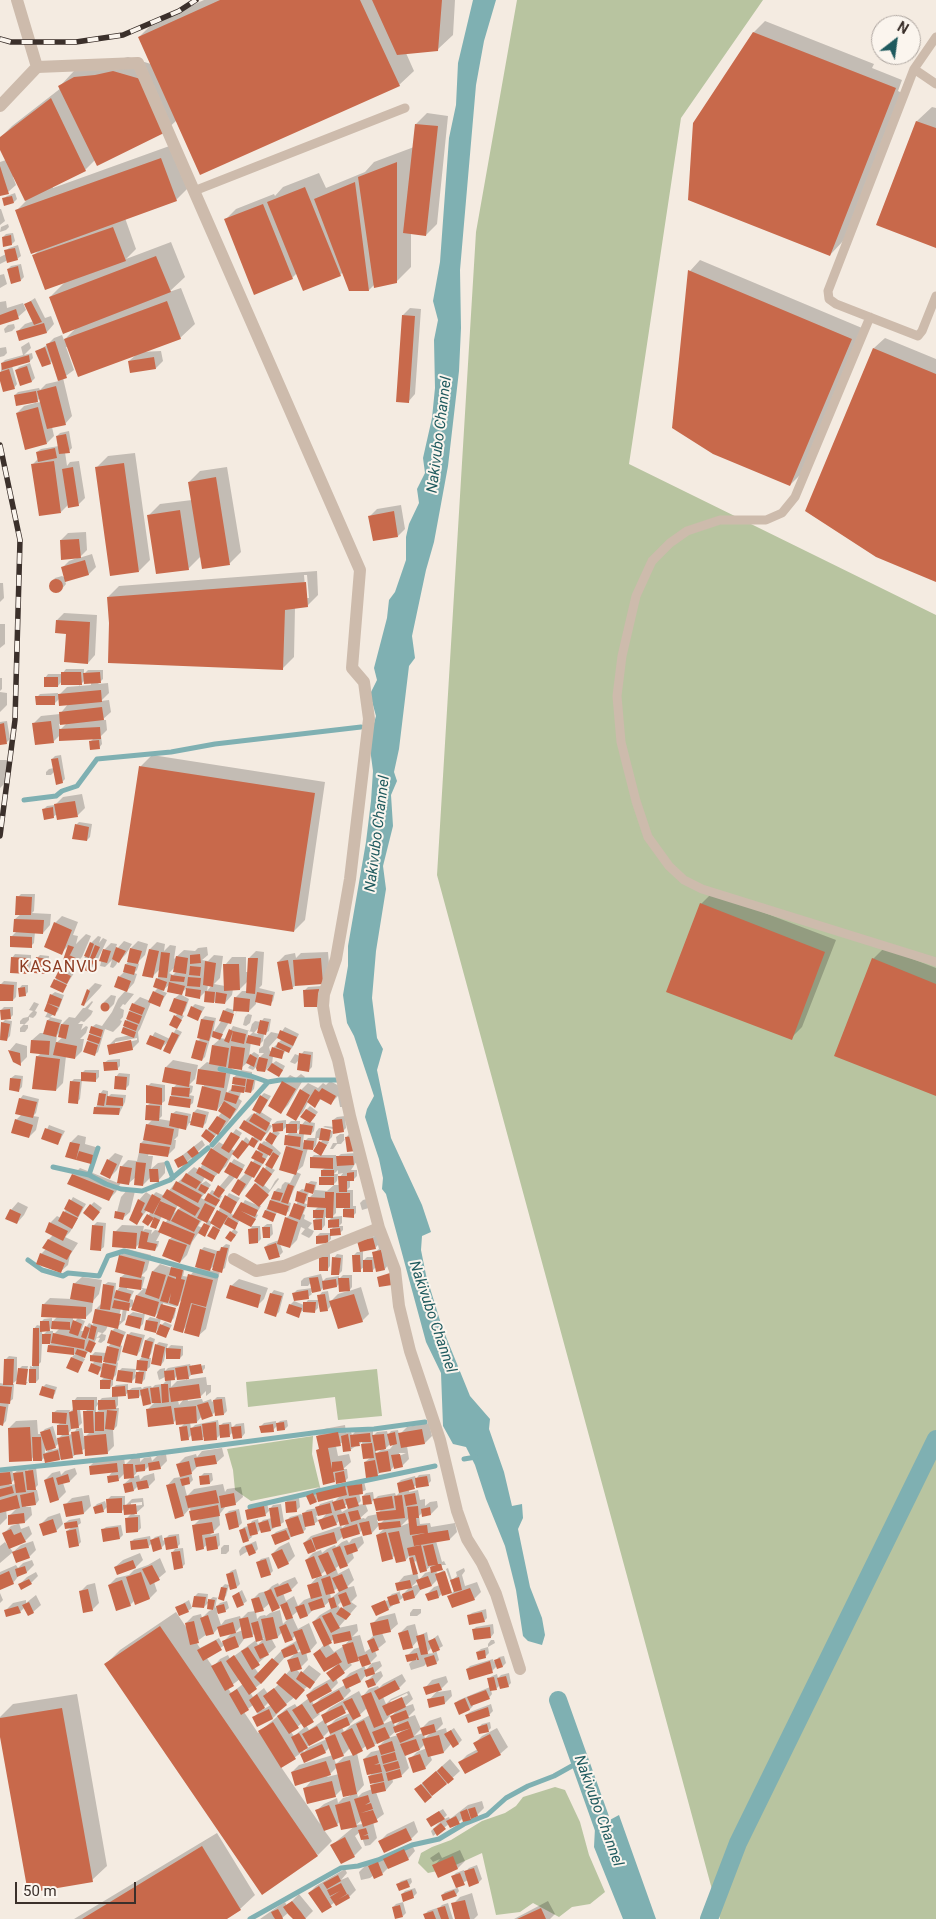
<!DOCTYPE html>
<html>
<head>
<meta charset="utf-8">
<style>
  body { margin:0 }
  #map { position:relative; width:936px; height:1919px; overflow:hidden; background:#f4ebe1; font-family:Roboto,sans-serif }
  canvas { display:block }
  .north { position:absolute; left:871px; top:15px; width:50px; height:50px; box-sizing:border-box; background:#fbf5ee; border:1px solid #aea6a0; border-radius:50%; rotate:30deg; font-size:14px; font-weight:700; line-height:20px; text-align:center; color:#3b302b }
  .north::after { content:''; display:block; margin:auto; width:18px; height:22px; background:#1f5a5e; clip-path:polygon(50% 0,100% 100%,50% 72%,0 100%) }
  .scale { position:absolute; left:15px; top:1882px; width:121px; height:22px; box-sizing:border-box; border:2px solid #3b302b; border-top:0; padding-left:6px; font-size:15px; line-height:18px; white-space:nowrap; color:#3b302b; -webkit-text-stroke:4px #fbf5ee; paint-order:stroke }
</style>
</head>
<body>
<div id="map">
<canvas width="936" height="1919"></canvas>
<div class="north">N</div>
<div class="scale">50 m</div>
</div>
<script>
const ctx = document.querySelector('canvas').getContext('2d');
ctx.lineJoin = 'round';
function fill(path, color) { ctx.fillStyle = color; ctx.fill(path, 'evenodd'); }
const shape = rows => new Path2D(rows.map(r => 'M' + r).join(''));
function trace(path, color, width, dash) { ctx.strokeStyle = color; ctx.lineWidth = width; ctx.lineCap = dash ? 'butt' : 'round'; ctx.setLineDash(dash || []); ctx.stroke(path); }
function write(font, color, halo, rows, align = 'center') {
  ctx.font = font + ' Roboto,sans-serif'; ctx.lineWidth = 4; ctx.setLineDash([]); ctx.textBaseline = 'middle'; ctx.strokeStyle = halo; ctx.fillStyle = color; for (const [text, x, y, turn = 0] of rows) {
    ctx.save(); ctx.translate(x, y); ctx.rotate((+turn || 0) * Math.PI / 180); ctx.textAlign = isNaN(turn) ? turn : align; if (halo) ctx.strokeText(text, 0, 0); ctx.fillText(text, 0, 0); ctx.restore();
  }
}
fill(shape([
  [517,0,763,0,681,118,629,464,936,615,936,1919,720,1919,437,875,476,232],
  [377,1369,382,1416,338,1420,335,1397,248,1407,246,1382],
  [313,1436,312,1454,320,1487,251,1501,235,1490,233,1470,227,1449],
  [555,1787,565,1790,580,1822,589,1855,605,1892,590,1904,572,1907,559,1917,533,1903,520,1912,496,1915,482,1853,447,1869,428,1873,418,1863,421,1853,432,1847,451,1840,482,1821,505,1813,516,1806,523,1797]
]), '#b8c4a0');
fill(shape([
  [473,0,496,0,484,41,476,85,460,270,461,328,459,371,448,466,434,542,426,570,412,636,415,658,409,666,399,749,394,772,397,781,391,795,393,826,383,866,386,889,376,951,372,998,377,1038,383,1049,377,1070,391,1138,422,1205,431,1232,422,1236,421,1250,426,1275,442,1327,470,1396,490,1419,489,1429,504,1472,512,1506,522,1504,523,1518,518,1529,530,1587,542,1618,545,1635,542,1645,528,1641,523,1636,516,1590,505,1546,486,1499,475,1465,466,1447,453,1444,443,1426,441,1373,426,1342,386,1194,382,1189,383,1178,379,1159,365,1117,367,1109,374,1096,354,1036,347,1023,343,995,348,966,348,946,366,842,371,801,373,771,369,741,376,716,370,694,377,680,374,668,387,618,389,600,395,592,406,560,406,537,409,524,419,503,417,489,425,473,423,458,432,418,435,388,434,340,438,320,433,301,440,262,449,138,456,105,458,63],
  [619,1815,656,1919,623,1919,594,1847,595,1828]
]), '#7fb0b2');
fill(shape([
  [204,0,455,0,453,35,438,49,406,53,414,71,399,85,177,120,165,131,95,160,85,170,53,186,53,188,175,144,191,185,176,200,125,218,136,249,126,259,171,242,185,277,169,292,181,288,195,324,180,338,141,352,161,351,163,361,156,368,129,361,137,354,66,347,74,370,63,378,72,416,65,424,52,427,54,436,47,443,17,413,24,406,35,403,34,401,15,395,18,392,39,388,40,390,46,384,59,381,52,361,51,363,37,351,47,345,54,338,62,335,64,340,77,327,50,297,66,281,34,255,40,249,17,210,26,201,14,176,13,177,16,185,8,192,0,195,0,162,6,160,0,147,0,138,12,126,61,88,60,86,74,71,128,57,151,64,139,37,154,22],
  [40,398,41,402,35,403],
  [765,21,874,64,872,68,902,80,898,91,902,93,844,240,830,255,694,123,754,32],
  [932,107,936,108,936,247,877,224,917,121],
  [427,113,448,116,437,224,426,235,411,233,411,267,396,282,375,284,369,290,343,272,340,275,297,273,292,278,225,220,236,209,274,194,275,196,283,187,319,173,326,188,365,172,374,162,414,147,416,124],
  [15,193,17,199,14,202,3,199,7,196],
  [0,209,1,209,5,221,0,225],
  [8,224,9,227,6,230,0,232,1,227],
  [13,233,15,241,12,244,3,237,6,234],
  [18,245,21,256,17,259,8,260,0,264,0,257,6,254,5,251,9,248],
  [700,260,862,328,801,474,790,485,690,271],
  [21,264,24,277,21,280,8,269,11,266],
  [4,274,7,284,0,288,0,275],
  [35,298,45,318,51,316,54,324,47,332,20,339,18,331,25,324,34,321,26,304],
  [6,301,7,308,23,303,26,310,18,317,0,324,0,302],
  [410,308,421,309,415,394,408,402,403,315],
  [14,324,15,328,12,331,5,333,4,329,8,325],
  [885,338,936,359,936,581,874,348],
  [29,342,31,348,24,355,32,353,33,358,30,361,12,366,17,384,14,388,0,377,2,363,5,360,23,355,21,347],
  [6,347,7,353,4,356,0,357,0,348],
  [30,363,35,378,32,381,21,384,16,370,19,367],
  [69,431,72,448,69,451,65,452,67,466,70,462,79,461,85,498,78,505,69,504,61,512,33,464,39,458,37,452,41,449,59,446,57,436,60,433],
  [135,453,150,560,139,571,97,467,108,456],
  [227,467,241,552,230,563,203,567,201,556,188,569,149,515,160,504,192,500,189,482,200,471],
  [401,505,405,529,398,536,370,516,377,509],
  [86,532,87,550,79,558,92,554,96,567,89,574,65,581,66,584,61,590,55,592,52,591,50,585,55,578,62,576,65,578,62,568,69,561,77,558,61,540,68,533],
  [317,571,318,595,307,606,295,607,294,657,283,668,108,597,119,586],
  [304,575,307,575,309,598,306,598],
  [0,583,3,583,4,598,0,602],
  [64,613,97,615,95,655,88,663,57,620],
  [0,624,5,624,5,644,0,648],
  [66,669,84,669,84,674,88,670,103,670,103,679,98,684,108,683,109,693,101,701,109,700,111,712,102,720,106,720,107,730,101,736,102,744,99,748,90,742,94,738,60,735,53,742,34,723,41,716,60,714,68,704,60,698,55,703,37,697,40,694,58,693,58,696,67,687,79,686,79,684,62,681,58,686,45,678,48,674,62,674],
  [85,680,91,683,91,685,79,686],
  [67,723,60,730,59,724],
  [0,678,2,678,2,689,0,691],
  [0,692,7,693,7,705,0,712],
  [7,721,10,739,7,742,0,743,0,722],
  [61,755,65,779,62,782,55,771,51,775,46,775,46,772,49,769,54,768,52,759,55,756],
  [152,755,325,782,305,920,294,931,120,904,141,766],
  [0,760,7,760,7,781,0,788],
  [82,794,85,808,78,815,57,814,53,817,44,809,47,806,55,805,63,797],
  [79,822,92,824,90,837,87,840,76,825],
  [712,893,836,940,802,1027,791,1038,701,904],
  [21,894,35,894,34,911,32,913,51,914,50,925,43,933,35,932,34,943,31,946,11,937,17,931,15,919,21,914,18,897],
  [62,916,78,922,73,935,78,936,76,944,86,934,91,936,82,957,75,964,65,960,69,945,61,953,55,923],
  [98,936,101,937,99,943,103,938,107,940,96,963,89,971,86,965,82,969,80,968,91,943],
  [124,941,132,944,126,954,119,961,118,961,116,965,113,968,110,967,112,960,105,967,100,966,104,950,111,943,117,944,115,951],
  [138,941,148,944,145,955,137,963,139,964,137,970,134,973,137,974,134,983,126,992,134,994,125,1005,123,1004,120,1008,124,1010,123,1017,120,1020,122,1021,120,1025,113,1032,105,1029,98,1052,94,1055,88,1042,92,1027,96,1024,102,1026,112,1012,118,999,126,990,119,977,124,972,126,964,129,961,131,948],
  [157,942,165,944,164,951,170,945,176,946,174,959,184,950,195,951,198,948,207,947,208,955,202,960,208,961,214,955,223,956,220,978,214,984,225,986,225,965,232,957,246,957,246,972,248,972,249,958,256,951,264,952,262,985,259,988,275,992,273,1001,270,1004,256,1001,256,1004,249,1011,237,1010,234,1020,237,1009,235,1008,231,1021,233,1021,229,1022,220,1038,226,1039,233,1026,250,1031,252,1024,255,1021,261,1022,264,1018,271,1019,269,1031,264,1034,263,1041,271,1032,280,1034,285,1027,299,1034,292,1048,289,1051,286,1050,281,1058,273,1056,272,1064,265,1071,259,1064,253,1070,248,1068,251,1064,248,1062,241,1068,232,1067,226,1094,231,1089,232,1090,235,1083,234,1077,241,1070,252,1072,252,1076,256,1077,254,1089,251,1092,241,1092,239,1099,242,1101,237,1110,225,1126,210,1141,207,1130,222,1112,222,1104,217,1110,203,1087,205,1084,199,1069,207,1062,210,1063,213,1045,220,1039,212,1036,210,1039,205,1057,202,1060,198,1041,201,1038,202,1019,205,1016,216,1018,213,1033,222,1020,224,1011,227,1008,234,1010,235,998,242,991,247,991,248,981,240,989,233,989,232,995,225,1003,205,1001,206,991,199,998,187,988,180,994,189,999,185,1011,181,1014,184,1016,176,1028,175,1016,178,1013,171,1010,175,998,180,994,170,984,162,991,167,993,159,1006,151,1002,140,1029,138,1032,139,1042,132,1049,109,1045,116,1038,131,1035,122,1032,133,1004,140,997,150,1001,154,992,159,987,157,979,159,976,160,969,152,977,150,949],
  [175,967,177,971,173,975,169,973],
  [208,985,212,985,207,991],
  [259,1027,258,1034,254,1033],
  [248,1031,253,1032,247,1038],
  [278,1037,282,1039,273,1048,272,1051,270,1051,269,1047],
  [137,1038,137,1040,115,1045,115,1042],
  [264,1040,263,1046,259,1049,259,1053,264,1053,258,1059,259,1055,254,1052,249,1056,251,1042,260,1044],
  [884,948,936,968,936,1095,873,959],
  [328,952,330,976,322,983,296,985,292,988,278,962,285,955,295,953,296,958,301,953],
  [15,954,31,955,31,969,27,972,12,958],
  [40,955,49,956,48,970,45,973,37,958],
  [63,967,74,973,62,992,52,987],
  [4,981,17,982,16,997,13,1000,1,984],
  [95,983,102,985,100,988,84,1005,88,990],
  [22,985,28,985,28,992,25,995,19,989],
  [322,986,323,1002,305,990,308,987],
  [55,992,64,995,58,1011,50,1017,62,1020,60,1026,69,1017,75,1018,83,1008,85,1008,92,1001,93,1002,88,1009,93,1011,91,1015,84,1022,81,1021,78,1024,83,1024,81,1030,86,1026,88,1027,86,1033,80,1039,84,1039,82,1051,75,1058,66,1056,63,1083,56,1090,37,1057,41,1053,32,1052,32,1040,40,1033,45,1033,48,1020,50,1018,45,1017,48,1012,45,1011,51,995],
  [61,1031,63,1037,56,1043,57,1035],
  [111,995,116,996,114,1004,107,1011,102,1010,104,1002],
  [34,1002,39,1004,35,1011,37,1012,36,1015,33,1018,29,1017,29,1020,24,1025,28,1025,28,1028,25,1032,20,1032,20,1028,24,1024,20,1024,20,1021,23,1018,28,1017,30,1014,33,1011,29,1010],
  [195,1004,205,1007,198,1019,192,1007],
  [4,1007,13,1007,13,1015,10,1018,1,1010],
  [248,1014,252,1015,250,1023,246,1026,243,1025,245,1017],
  [5,1020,12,1021,10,1036,6,1040,0,1038,2,1023],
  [176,1029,182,1032,170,1053,169,1041,161,1048,148,1043,155,1032,170,1039],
  [16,1043,27,1046,27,1057,20,1064,14,1061,10,1050],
  [304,1051,313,1052,312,1067,309,1070,300,1059,295,1064,290,1062,295,1054,300,1056],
  [120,1059,120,1066,117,1069,104,1063,108,1060],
  [173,1060,198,1065,195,1079,189,1085,193,1086,192,1092,189,1095,194,1096,193,1103,189,1106,171,1096,174,1087,177,1084,166,1067],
  [276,1061,285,1066,282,1072,272,1064],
  [85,1070,99,1070,99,1077,96,1080,82,1080,80,1099,77,1102,71,1082,74,1079,82,1079,82,1073],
  [119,1073,130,1074,129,1085,126,1088,116,1077],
  [301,1074,305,1077,288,1105,281,1112,283,1082,290,1075,296,1078],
  [15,1075,23,1076,22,1087,19,1090,10,1089,11,1078],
  [330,1081,343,1088,344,1107,340,1107,338,1096,331,1103,322,1098,315,1106,308,1102,303,1112,296,1119,301,1090,308,1083,318,1088,323,1083,326,1085],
  [151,1083,165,1085,165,1101,162,1103,162,1116,159,1119,171,1121,172,1114,176,1111,191,1114,190,1121,192,1121,194,1112,197,1109,209,1112,206,1123,203,1126,189,1123,186,1129,179,1127,178,1136,174,1140,176,1140,175,1148,168,1155,149,1153,148,1156,153,1156,151,1169,158,1163,165,1162,165,1173,158,1181,151,1177,143,1185,136,1177,129,1183,121,1182,116,1192,109,1199,73,1175,80,1168,118,1183,121,1167,128,1160,137,1161,141,1143,145,1139,147,1125,153,1119,147,1106,150,1103,148,1086],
  [103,1090,108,1091,108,1097,111,1094,126,1095,125,1102,119,1114,95,1108,98,1104,100,1094],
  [264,1093,271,1096,261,1112,272,1119,269,1124,272,1126,268,1132,254,1146,250,1144,233,1153,226,1166,211,1180,205,1177,201,1184,206,1181,211,1185,201,1198,205,1200,209,1194,212,1190,215,1192,230,1174,231,1163,234,1159,245,1165,240,1174,236,1176,220,1195,222,1196,208,1220,212,1222,229,1193,240,1198,230,1213,235,1216,245,1200,257,1205,256,1184,272,1156,269,1154,257,1173,253,1176,246,1187,239,1195,239,1180,246,1173,255,1159,261,1144,264,1141,266,1142,274,1130,273,1124,277,1121,286,1120,286,1126,291,1121,300,1121,300,1127,305,1121,315,1123,314,1131,311,1134,304,1133,303,1143,308,1138,315,1138,316,1132,319,1128,336,1132,333,1132,332,1137,328,1141,329,1142,321,1154,315,1151,323,1139,317,1138,316,1145,313,1149,308,1148,303,1166,296,1172,301,1174,288,1202,291,1203,289,1211,285,1214,278,1211,272,1220,263,1216,275,1191,278,1188,281,1189,282,1185,285,1182,290,1183,295,1173,287,1147,289,1144,286,1136,290,1132,288,1125,283,1130,276,1131,280,1133,271,1144,281,1153,271,1168,275,1170,264,1185,270,1190,275,1181,278,1178,279,1179,259,1206,261,1206,256,1214,258,1215,251,1226,260,1226,261,1239,258,1242,250,1229,252,1227,240,1220,234,1228,224,1223,215,1238,209,1235,215,1225,212,1223,204,1235,199,1232,192,1242,187,1255,180,1262,170,1239,172,1237,161,1232,156,1241,159,1241,158,1246,155,1250,140,1243,136,1247,115,1232,122,1225,144,1226,143,1231,145,1229,152,1230,151,1234,155,1230,160,1231,168,1219,162,1216,156,1228,152,1226,155,1217,148,1224,144,1221,151,1212,147,1210,137,1223,139,1200,146,1192,152,1196,156,1192,165,1196,175,1183,176,1184,194,1167,199,1170,212,1149,219,1142,224,1145,236,1129,242,1133,231,1149,235,1151,246,1137,250,1141,255,1136,245,1121,252,1114,254,1115,257,1112,261,1096],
  [301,1127,300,1134,295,1133],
  [178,1205,181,1207,174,1213],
  [203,1219,207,1222,203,1228,198,1226],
  [23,1095,39,1099,36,1113,33,1116,39,1117,36,1130,29,1137,16,1120,22,1114,20,1099],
  [310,1106,318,1112,313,1119,305,1111],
  [345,1116,346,1128,343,1131,323,1127,325,1126,334,1127,333,1120,337,1117],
  [49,1125,65,1131,58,1144,43,1138],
  [340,1134,344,1134,344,1140,349,1134,357,1134,346,1138,341,1144,337,1144,333,1149,330,1149,333,1143,337,1143,336,1137],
  [78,1135,86,1137,85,1144,99,1148,97,1155,90,1162,67,1156,71,1142],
  [202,1140,205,1145,187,1162,175,1161],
  [115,1153,123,1156,117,1170,110,1177,108,1160],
  [356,1153,357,1161,351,1170,357,1170,357,1176,354,1179,350,1180,350,1187,347,1190,353,1190,353,1206,356,1206,356,1213,353,1216,344,1216,344,1207,336,1207,336,1213,332,1217,342,1216,342,1223,339,1226,343,1226,343,1230,340,1233,331,1234,331,1239,328,1242,317,1236,320,1233,331,1233,331,1230,334,1226,329,1220,332,1217,325,1217,325,1225,322,1229,314,1220,317,1217,315,1210,319,1206,307,1205,303,1214,305,1215,304,1219,312,1223,308,1228,314,1231,312,1235,309,1238,301,1234,305,1229,301,1227,297,1240,290,1247,280,1244,283,1252,280,1255,265,1247,268,1244,279,1240,286,1218,292,1213,298,1201,298,1192,302,1189,306,1190,307,1184,311,1181,317,1182,315,1190,327,1191,334,1185,340,1185,340,1177,343,1173,338,1174,338,1170,334,1174,338,1174,337,1181,334,1184,321,1177,322,1170,325,1168,311,1158,314,1155,336,1155,336,1158,341,1154],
  [309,1191,314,1193,309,1198,309,1205,304,1203,307,1200],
  [128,1189,135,1191,130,1212,122,1219,117,1212,121,1197],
  [73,1197,86,1204,70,1232,65,1237,78,1243,70,1255,68,1265,60,1272,41,1254,46,1249,49,1239,53,1235,50,1223,57,1216,61,1218],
  [374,1197,372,1207,362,1210,360,1203,363,1200],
  [18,1202,28,1207,24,1215,17,1223,11,1210],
  [94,1202,102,1208,96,1216,91,1205],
  [97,1222,106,1223,104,1247,100,1250,93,1226],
  [267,1224,272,1224,273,1234,270,1237,263,1227],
  [234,1229,238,1232,234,1238,231,1232],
  [378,1235,388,1265,385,1269,376,1267,372,1271,364,1267,360,1270,353,1256,357,1252,361,1252,359,1241],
  [378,1245,379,1249,373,1253,374,1257,367,1257,363,1261,363,1250,375,1248],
  [226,1244,230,1245,225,1268,220,1271,206,1329,198,1336,187,1326,182,1331,182,1299,177,1305,177,1307,163,1303,163,1306,176,1310,174,1318,171,1321,161,1318,159,1327,165,1322,172,1325,166,1336,161,1326,156,1331,147,1320,150,1317,158,1319,160,1310,155,1316,145,1313,143,1324,140,1327,127,1324,129,1315,133,1312,143,1314,143,1312,137,1295,143,1289,127,1287,127,1289,134,1291,130,1299,133,1300,133,1306,127,1309,125,1320,116,1328,126,1332,120,1345,122,1346,119,1360,117,1362,118,1363,116,1375,113,1378,113,1388,116,1385,128,1384,128,1391,132,1388,141,1387,142,1389,144,1387,151,1386,152,1388,155,1385,163,1384,166,1381,165,1377,159,1380,157,1372,160,1369,165,1368,165,1371,168,1368,190,1364,191,1367,193,1365,193,1367,205,1365,205,1368,202,1372,192,1374,186,1380,186,1378,177,1376,174,1379,171,1379,171,1387,177,1381,206,1377,207,1385,211,1385,211,1392,206,1396,206,1391,201,1396,187,1398,188,1401,202,1399,203,1402,211,1399,212,1402,217,1397,225,1397,227,1411,224,1414,215,1412,212,1415,202,1416,197,1422,190,1422,191,1429,195,1425,218,1420,219,1427,223,1423,231,1422,232,1428,236,1424,244,1423,245,1433,242,1437,234,1438,233,1432,230,1435,221,1434,217,1438,205,1436,202,1438,192,1434,188,1439,180,1428,185,1423,176,1420,173,1423,147,1410,154,1403,144,1404,142,1394,139,1397,129,1392,125,1395,118,1396,118,1405,116,1408,119,1408,117,1426,113,1430,114,1446,107,1453,86,1448,72,1457,46,1462,45,1457,42,1460,34,1460,34,1456,31,1460,9,1428,16,1421,37,1420,38,1434,43,1434,42,1432,45,1429,53,1426,57,1440,64,1433,58,1425,61,1422,53,1413,57,1410,70,1410,69,1413,74,1408,74,1401,77,1397,97,1397,97,1403,102,1398,114,1397,113,1385,110,1388,101,1380,105,1377,103,1368,98,1373,92,1364,95,1361,92,1355,95,1352,106,1353,108,1347,111,1343,112,1331,116,1327,108,1325,106,1330,102,1334,106,1335,105,1340,101,1343,98,1342,100,1338,97,1337,91,1350,93,1350,91,1352,89,1351,83,1358,85,1359,78,1371,72,1357,75,1354,48,1351,49,1345,51,1343,42,1342,41,1362,37,1366,39,1366,39,1379,36,1382,30,1380,28,1382,30,1366,33,1367,34,1329,37,1325,41,1326,41,1322,44,1319,52,1318,52,1322,58,1316,43,1305,50,1298,72,1299,74,1284,82,1277,102,1280,99,1294,93,1301,92,1311,85,1318,73,1317,73,1323,78,1318,85,1321,81,1331,84,1331,89,1323,93,1325,96,1309,102,1303,104,1285,108,1282,116,1283,115,1293,120,1287,121,1277,126,1273,120,1256,127,1249,151,1255,147,1270,141,1276,145,1277,142,1288,148,1289,153,1271,160,1264,172,1268,176,1264,185,1267,183,1276,189,1277,198,1266,201,1250,204,1247,218,1251],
  [215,1265,213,1271,209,1270],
  [121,1308,123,1308,121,1321,118,1321],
  [51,1328,60,1328,53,1335,53,1331,48,1331],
  [42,1330,48,1330,42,1336],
  [98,1332,102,1333,96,1339],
  [106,1357,106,1361,104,1364,100,1363],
  [184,1399,179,1405,178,1400],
  [99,1403,99,1410,96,1413,96,1407],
  [80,1409,88,1409,85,1412,90,1432,84,1438,82,1428,76,1429,82,1423],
  [71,1427,78,1427,73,1434,67,1435,71,1430],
  [59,1443,60,1448,52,1450],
  [45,1444,48,1451,45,1453],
  [323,1254,330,1254,330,1266,327,1270,320,1270],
  [337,1254,343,1255,342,1271,339,1274,334,1258],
  [321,1274,323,1281,326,1278,339,1276,339,1279,343,1275,352,1275,352,1287,349,1291,361,1287,369,1314,362,1321,332,1305,327,1310,318,1300,318,1308,315,1311,302,1311,298,1316,290,1305,294,1301,304,1305,308,1300,320,1300,319,1296,322,1292,328,1291,330,1302,338,1294,348,1291,340,1283,337,1286,324,1287,321,1290,311,1292,312,1294,308,1297,294,1293,297,1290,312,1288,311,1282,308,1286,301,1286,301,1281,304,1278],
  [239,1279,268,1288,264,1299,257,1306,231,1286],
  [274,1290,284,1293,279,1312,276,1315,271,1294],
  [131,1332,145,1335,140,1351,137,1355,128,1335],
  [150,1337,155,1339,151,1354,148,1358,151,1358,150,1367,146,1370,145,1379,142,1382,137,1376,131,1382,119,1371,122,1368,136,1369,135,1375,141,1369,138,1361,142,1357,146,1340],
  [159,1342,168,1344,166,1350,171,1345,183,1346,183,1355,180,1358,166,1351,164,1361,161,1365,156,1345],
  [9,1356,17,1357,17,1380,12,1384,14,1384,13,1399,9,1402,6,1421,3,1424,0,1424,0,1383,5,1384,5,1360],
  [22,1366,28,1366,25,1382,28,1382,26,1384,19,1369],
  [46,1384,57,1387,55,1394,52,1397,43,1387],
  [287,1420,288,1426,285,1429,277,1426,273,1430,261,1426,264,1423,276,1421,276,1425,280,1421],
  [429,1423,432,1436,425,1443,407,1446,409,1459,402,1466,394,1466,391,1470,381,1472,377,1475,365,1462,370,1458,364,1458,362,1442,350,1450,343,1442,336,1446,338,1456,349,1454,351,1462,343,1469,347,1469,348,1478,345,1481,337,1479,335,1481,318,1450,320,1448,317,1437,324,1429,345,1425,346,1433,351,1432,352,1435,355,1432,373,1431,373,1436,377,1432,387,1431,388,1435,391,1431,398,1430,399,1435,407,1427],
  [394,1444,390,1449,384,1450,389,1445],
  [376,1449,382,1449,376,1454],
  [399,1453,406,1453,399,1456],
  [222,1448,224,1456,216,1463,198,1466,191,1473,193,1480,190,1483,184,1484,187,1496,194,1489,223,1484,225,1492,227,1489,241,1487,243,1497,235,1504,226,1506,219,1515,220,1525,210,1535,219,1533,220,1545,217,1548,208,1544,203,1548,194,1525,201,1518,192,1520,190,1508,184,1515,167,1486,174,1478,181,1477,178,1464,185,1457,196,1454,197,1457,202,1451],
  [166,1454,167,1461,160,1468,150,1465,145,1470,139,1470,133,1477,139,1475,140,1480,144,1476,154,1473,155,1480,148,1487,138,1486,134,1490,124,1484,132,1477,125,1473,118,1480,108,1477,113,1471,90,1466,97,1459,124,1457,125,1465,132,1458,140,1457,140,1462,144,1458,151,1457,152,1461,157,1456],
  [36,1467,38,1485,33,1490,37,1490,39,1500,36,1504,25,1505,26,1507,31,1507,32,1515,25,1522,19,1523,21,1529,29,1526,32,1534,25,1541,10,1548,13,1552,0,1563,0,1546,5,1542,8,1546,4,1533,11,1526,17,1524,9,1516,0,1525,0,1471,12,1469,13,1474,18,1470,26,1469,27,1471,30,1468],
  [15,1479,16,1484,9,1485],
  [17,1508,7,1518,6,1510],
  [75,1468,77,1474,70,1481,63,1483,66,1492,59,1499,51,1501,45,1480,52,1473,60,1471,61,1475,65,1471],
  [204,1473,212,1473,213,1480,210,1483,200,1477],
  [430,1474,431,1481,428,1484,417,1485,409,1489,409,1492,418,1490,420,1500,425,1499,425,1506,430,1502,437,1501,438,1507,431,1514,423,1512,419,1516,420,1524,430,1523,431,1527,455,1523,457,1532,450,1539,436,1541,442,1562,444,1561,446,1565,442,1565,442,1569,436,1570,437,1574,444,1570,450,1592,452,1592,442,1593,439,1597,427,1594,434,1587,440,1585,438,1579,432,1585,422,1588,415,1597,405,1600,404,1597,388,1609,373,1606,391,1599,389,1597,392,1594,399,1592,397,1584,404,1576,414,1574,409,1556,406,1560,397,1562,395,1555,392,1558,377,1535,384,1529,380,1524,372,1533,362,1530,359,1533,343,1536,337,1542,315,1550,304,1543,311,1536,341,1526,339,1521,336,1524,320,1521,328,1512,316,1516,318,1521,314,1524,305,1526,306,1529,303,1532,289,1538,273,1535,276,1532,289,1527,287,1520,290,1517,301,1514,302,1515,307,1510,317,1508,320,1504,333,1500,333,1503,341,1495,318,1499,316,1501,308,1496,315,1489,320,1487,322,1490,348,1483,349,1486,352,1483,364,1481,366,1490,359,1493,361,1501,357,1505,364,1504,363,1496,366,1493,373,1492,374,1499,371,1503,365,1503,368,1511,359,1519,364,1518,365,1519,368,1516,378,1514,382,1508,375,1499,378,1496,395,1493,396,1496,400,1492,398,1483,401,1480,415,1476,416,1479,419,1475],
  [348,1504,349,1508,342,1512,340,1508],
  [409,1518,409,1523,401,1526],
  [385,1519,379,1525,377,1520],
  [348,1523,342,1528,341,1525],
  [416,1561,419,1571,420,1570,426,1570,431,1566,432,1571,425,1573,419,1580,414,1562],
  [418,1581,419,1584,411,1587],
  [410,1587,401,1596,399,1590],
  [89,1495,91,1506,84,1513,67,1516,65,1505,72,1498],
  [111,1496,125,1496,125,1506,132,1499,143,1498,144,1506,134,1515,140,1515,141,1528,138,1531,126,1519,131,1514,125,1508,121,1512,108,1499],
  [142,1502,142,1505,131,1506,131,1503],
  [299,1498,300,1507,296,1511,286,1502,289,1499],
  [105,1501,107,1507,104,1510,96,1513,94,1507,97,1504],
  [267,1504,269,1510,273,1505,281,1504,284,1522,271,1530,262,1532,261,1529,257,1533,251,1534,252,1537,248,1540,241,1530,244,1527,249,1526,252,1521,258,1519,259,1524,263,1520,272,1518,270,1510,266,1514,246,1511,249,1507],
  [239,1509,242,1523,239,1526,226,1514,229,1511],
  [60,1513,63,1524,56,1531,41,1524,48,1517],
  [80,1518,81,1523,78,1525,81,1542,78,1545,67,1531,72,1527,65,1523,69,1520],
  [121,1525,123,1535,120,1538,102,1530,106,1527],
  [179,1534,180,1544,177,1547,166,1543,161,1548,152,1543,148,1547,131,1542,134,1539,150,1536,151,1541,155,1537,162,1535,163,1541,169,1535],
  [362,1536,364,1543,357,1550,352,1552,354,1558,347,1565,340,1565,336,1568,338,1574,349,1568,354,1580,346,1588,354,1586,357,1596,351,1602,357,1606,338,1628,357,1624,358,1631,352,1637,360,1635,365,1652,371,1648,368,1641,374,1635,372,1624,379,1617,395,1613,398,1624,390,1631,382,1633,386,1642,375,1651,377,1656,370,1663,364,1665,366,1670,372,1663,380,1661,382,1666,374,1673,365,1676,361,1681,348,1686,351,1691,344,1698,318,1712,320,1714,306,1725,309,1730,325,1719,323,1715,330,1708,352,1695,359,1691,362,1697,369,1689,378,1686,379,1688,383,1684,402,1674,406,1681,399,1688,383,1697,386,1704,391,1699,409,1691,413,1699,404,1707,413,1704,415,1710,407,1718,415,1715,421,1729,429,1721,441,1717,443,1724,436,1731,446,1728,447,1733,454,1728,462,1740,459,1743,451,1744,444,1752,430,1755,432,1760,425,1768,410,1759,419,1750,405,1755,409,1768,402,1775,392,1778,393,1782,386,1790,376,1792,384,1814,373,1822,377,1838,370,1845,365,1846,360,1832,355,1836,362,1848,354,1856,341,1863,332,1845,356,1825,363,1824,362,1820,356,1825,340,1821,337,1825,324,1830,332,1841,318,1855,106,1664,120,1650,176,1612,188,1630,186,1623,193,1616,201,1614,202,1618,209,1611,214,1609,208,1608,209,1602,204,1607,195,1596,198,1593,208,1594,207,1602,213,1597,219,1598,222,1587,225,1584,229,1585,226,1596,223,1599,217,1598,215,1608,220,1603,227,1601,229,1608,225,1611,217,1613,221,1625,225,1620,240,1616,241,1619,248,1612,256,1611,252,1600,259,1593,267,1591,272,1586,278,1583,279,1585,283,1582,295,1577,298,1583,291,1590,283,1593,286,1601,294,1596,298,1606,304,1600,312,1597,309,1586,319,1575,306,1560,313,1553,321,1550,322,1553,327,1549,335,1545,336,1547,342,1542,347,1540,349,1543,352,1539],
  [326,1570,328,1574,317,1578],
  [338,1588,340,1591,331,1598,330,1593],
  [330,1601,332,1608,320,1615,313,1622,324,1645,314,1654,336,1665,328,1673,332,1678,314,1688,307,1695,309,1698,297,1707,295,1704,286,1709,258,1733,244,1712,253,1705,258,1713,254,1717,273,1718,280,1711,279,1710,308,1686,310,1688,321,1674,309,1665,301,1674,296,1669,301,1667,308,1660,306,1652,310,1651,317,1643,309,1623,298,1629,292,1616,298,1611,300,1617,308,1615,314,1609,324,1606],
  [342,1601,344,1606,341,1610,338,1605],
  [270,1603,279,1607,281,1605,287,1620,283,1624,280,1610,270,1613,266,1616,265,1615,260,1616,257,1619,256,1612,263,1609],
  [242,1625,243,1630,235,1633],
  [218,1628,232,1633,222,1643,219,1638,200,1648,196,1642,207,1634,214,1633],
  [282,1632,292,1639,296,1635,298,1640,284,1648,259,1674,254,1667,276,1647,271,1638,278,1637],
  [255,1633,256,1640,230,1659,228,1655,220,1659,213,1667,206,1657,225,1645,239,1646,245,1638,252,1636],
  [264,1638,258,1645,256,1641],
  [334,1639,350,1639,344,1646,334,1652,328,1644],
  [301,1648,302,1651,296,1653,288,1660,291,1669,278,1683,279,1684,268,1694,264,1688,253,1697,250,1692,264,1681,286,1656,297,1652],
  [360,1658,363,1667,350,1673,343,1680,345,1685,321,1698,314,1705,312,1701,331,1690,338,1683,336,1678,352,1665,350,1663],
  [240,1679,243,1684,231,1693,228,1688],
  [407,1693,408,1695,392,1703,390,1701],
  [269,1702,271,1705,262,1710,262,1709],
  [367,1708,370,1715,350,1726,344,1732,342,1727,350,1724],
  [348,1709,350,1713,336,1719,328,1727,326,1722],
  [398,1709,391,1717,393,1720,381,1725,390,1716,389,1713],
  [402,1719,395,1726,393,1722],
  [302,1723,305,1727,294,1736,291,1732],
  [403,1729,398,1735,388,1738,396,1731],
  [421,1729,423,1733,414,1736],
  [330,1730,331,1733,327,1739,309,1747,304,1752,302,1750,323,1737],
  [431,1733,425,1738,424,1735],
  [387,1738,379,1746,380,1750,371,1752,364,1759,373,1772,369,1777,376,1781,371,1786,372,1789,362,1793,358,1797,357,1793,364,1785,357,1753,366,1746,374,1745],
  [425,1744,427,1748,417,1752],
  [330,1747,333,1755,299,1765,292,1772,313,1779,305,1788,335,1796,342,1789,350,1794,350,1796,343,1798,338,1803,337,1798,324,1804,316,1811,320,1824,281,1767,301,1753,305,1761,325,1752],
  [350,1748,353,1755,344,1757,336,1764,334,1758,343,1755],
  [337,1767,339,1774,327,1777],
  [33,1541,36,1550,29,1557,13,1552,21,1545],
  [256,1541,258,1549,255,1552,248,1551,240,1556,239,1551,242,1547],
  [289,1542,295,1556,288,1563,272,1554,279,1547],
  [224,1545,229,1545,229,1551,226,1554,221,1554,221,1548],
  [183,1548,185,1564,182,1567,172,1553,175,1549],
  [140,1553,143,1560,136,1567,118,1574,115,1567,123,1560],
  [269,1557,273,1571,270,1574,258,1562,261,1559],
  [160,1558,166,1572,154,1582,157,1591,150,1598,135,1600,130,1605,109,1585,116,1578,129,1575,134,1570,148,1565],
  [32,1560,34,1565,27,1572,20,1574,13,1583,0,1588,0,1572,16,1565,18,1568,23,1563],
  [448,1568,452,1580,457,1576,456,1572,464,1568,465,1571,462,1575,465,1586,477,1582,481,1592,474,1599,449,1596,454,1591,446,1569],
  [236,1569,240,1584,237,1587,231,1588,228,1574,231,1571],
  [36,1572,38,1576,31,1583,20,1584,27,1577],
  [95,1583,99,1603,92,1610,80,1592,87,1585],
  [242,1590,247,1601,243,1604,233,1596],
  [0,1593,3,1600,0,1603],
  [36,1595,41,1605,33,1612,25,1607,20,1612,5,1611,13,1603,26,1600,26,1603],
  [189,1600,192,1608,188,1611,177,1607],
  [413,1609,421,1609,421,1613,417,1616,410,1616,410,1613],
  [486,1609,487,1618,484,1621,468,1616,472,1613],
  [415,1624,418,1636,427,1632,429,1642,438,1635,443,1646,436,1650,439,1660,436,1663,427,1663,424,1666,411,1670,409,1664,413,1660,407,1656,414,1649,420,1647,418,1640,412,1647,400,1633,407,1626],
  [432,1647,435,1653,426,1654],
  [493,1624,494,1633,491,1637,473,1630,476,1627],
  [491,1640,494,1640,495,1643,488,1647,488,1644],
  [488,1647,489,1653,486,1656,477,1652,481,1649],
  [504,1656,506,1663,503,1666,498,1668,497,1666,492,1671,467,1669,470,1666,493,1659,494,1662,499,1657],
  [381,1671,383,1676,376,1684,369,1686,367,1681,374,1674],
  [509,1673,511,1683,508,1686,500,1685,496,1689,491,1690,492,1694,489,1698,472,1704,473,1706,470,1709,460,1713,455,1703,459,1700,490,1687,488,1679,492,1676,497,1674,498,1678,501,1675],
  [446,1676,448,1682,438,1692,451,1690,452,1696,445,1703,429,1700,438,1690,425,1688,432,1680],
  [77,1694,107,1866,92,1880,0,1730,0,1717,13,1704],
  [491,1704,493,1711,490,1714,466,1715,470,1712],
  [490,1722,491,1728,488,1731,479,1727,482,1724],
  [497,1728,508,1747,500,1754,466,1772,460,1762,467,1755,478,1749,475,1743,482,1736],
  [450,1759,460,1771,448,1782,431,1796,416,1789],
  [482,1801,484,1808,477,1815,464,1821,463,1818,459,1822,449,1824,433,1836,431,1831,440,1822,428,1819,431,1816,443,1809,447,1815,442,1820,449,1817,450,1819,468,1805],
  [414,1821,418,1832,411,1839,380,1841,387,1834],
  [217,1833,255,1895,240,1909,224,1919,74,1919],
  [411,1843,415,1851,408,1859,389,1867,382,1874,374,1875,370,1878,361,1880,359,1872,366,1865,385,1856,386,1858,392,1852],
  [460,1850,465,1861,458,1868,434,1866,440,1859,433,1862,430,1858,439,1852,442,1858],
  [477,1865,482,1879,479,1882,470,1885,468,1880,457,1886,459,1891,456,1895,442,1895,445,1892,457,1888,452,1877,456,1873,464,1870,464,1873,469,1868],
  [345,1869,347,1873,341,1880,348,1877,356,1890,349,1897,335,1902,322,1912,309,1893,316,1886],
  [411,1878,412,1882,409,1886,398,1884,401,1881],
  [415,1888,417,1893,413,1897,402,1894,405,1891],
  [472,1893,478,1915,474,1919,457,1919,453,1904,460,1897],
  [299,1894,313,1911,305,1919,294,1919,289,1912,281,1919,260,1919,280,1905,285,1902,287,1906],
  [548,1901,555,1914,550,1919,514,1919],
  [403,1902,406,1913,403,1916,393,1907,396,1904],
  [448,1903,453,1919,426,1919,425,1914,428,1911,437,1908,437,1910,442,1905]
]), '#0003');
trace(shape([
  [24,800,56,796,62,791,77,786,97,759,171,752,215,744,361,727],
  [220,1069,251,1076,268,1082],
  [212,1145,268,1082,280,1080,340,1080],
  [167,1163,173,1178],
  [53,1167,89,1175,106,1184,121,1189,142,1191,170,1180,208,1148],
  [89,1175,98,1148],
  [28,1260,42,1270,63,1276,68,1273,99,1276,108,1256,124,1251,216,1276],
  [464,1459,476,1457],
  [0,1470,137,1456,328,1431,374,1429,425,1422],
  [250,1507,349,1484,435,1466],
  [250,1919,341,1868,358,1866,378,1860,412,1845,439,1839,464,1824,487,1815,506,1798,528,1786,554,1776,579,1762]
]), '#7fb0b2', 5);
trace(shape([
  [558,1700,610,1846],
  [709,1919,738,1843,936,1439]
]), '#7fb0b2', 18);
fill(shape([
  [220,0,360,0,400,86,200,175,138,37],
  [372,0,442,0,438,51,397,55],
  [753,32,896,88,830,256,688,200,693,123],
  [113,71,144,80,166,132,97,166,58,86,74,77,95,75],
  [51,98,86,171,25,201,0,150,0,137],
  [916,121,936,128,936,248,876,225],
  [415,124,438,126,426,236,403,233],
  [161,158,177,201,31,254,15,210],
  [397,162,397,283,374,288,358,177],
  [0,166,9,194,0,196],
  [355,182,369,291,349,291,314,199],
  [305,187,341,276,303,291,267,202],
  [12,196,14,203,4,206,2,198],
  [263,204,293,279,254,295,224,219],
  [113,227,126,261,45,290,32,255],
  [11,235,12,245,3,247,2,237],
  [15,248,18,260,7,263,4,250],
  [156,256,171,292,63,334,49,297],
  [18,266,21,281,11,284,7,269],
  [688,270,852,339,790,486,713,454,672,428],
  [31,301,42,322,34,325,24,304],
  [167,301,181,339,78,377,64,339],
  [16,309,19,319,0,325,0,315],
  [402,315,415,316,409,403,396,402],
  [44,323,47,333,19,341,16,331],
  [55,341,67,378,58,381,46,344],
  [45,347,51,364,42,367,35,351],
  [873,348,936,374,936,582,876,557,805,511],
  [29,355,30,362,2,370,1,363],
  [154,357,156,369,130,373,128,361],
  [27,366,32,382,20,386,15,370],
  [9,369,15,389,3,392,0,381,0,372],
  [56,386,66,425,47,429,37,391],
  [36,391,38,402,16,406,14,395],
  [38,407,47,444,25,450,16,413],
  [66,434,70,453,59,454,56,436],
  [55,448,57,458,38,462,36,452],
  [54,461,61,513,39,516,31,464],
  [124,463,139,572,110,576,95,467],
  [73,467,79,506,68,508,62,469],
  [216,477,230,565,202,569,188,482],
  [180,510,189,570,156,574,147,515],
  [394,511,398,537,373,541,368,516],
  [79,539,81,558,61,560,60,540],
  [85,560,89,575,65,582,61,567],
  '49 586a7 7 0 1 1 14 0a7 7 0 1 1-14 0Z',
  [306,582,308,607,285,610,283,670,108,663,109,623,107,597],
  [56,620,90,622,88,664,64,662,66,634,55,633],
  [61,672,81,672,82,685,61,685],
  [100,672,101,683,84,684,83,673],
  [44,677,58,677,58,687,44,687],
  [101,690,102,702,59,706,58,694],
  [35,696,55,696,55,705,36,705],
  [102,707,104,720,60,725,59,712],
  [51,721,54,743,35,745,32,723],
  [4,723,7,744,0,745,0,724],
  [100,727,101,739,59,741,59,729],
  [99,740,100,749,90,750,89,741],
  [58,758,63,783,56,785,51,759],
  [139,766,315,793,294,932,118,905],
  [75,801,78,817,57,820,54,804],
  [53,807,54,818,44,820,42,809],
  [75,824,89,827,87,841,72,839],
  [16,896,32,897,31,915,15,915],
  [700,903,825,952,792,1040,666,992],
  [14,919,44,920,43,934,13,932],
  [54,922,72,930,62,955,44,947],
  [10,936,32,937,32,948,10,947],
  [90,942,94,944,89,958,84,956],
  [68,945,74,947,70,955,69,955,78,959,75,966,63,960],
  [95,945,100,947,94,960,90,958],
  [116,947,126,951,119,963,112,959],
  [130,948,142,951,138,964,127,962],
  [103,949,111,951,107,963,99,961],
  [149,949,159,951,153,978,142,976],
  [161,952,170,953,167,978,158,977],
  [200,954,201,963,190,964,190,955],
  [176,956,188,958,186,974,173,972],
  [11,957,28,958,28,974,10,973],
  [36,957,47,959,45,974,34,973],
  [248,958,258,958,255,994,246,993],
  [321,958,323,984,295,986,293,960],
  [872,958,936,984,936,1096,834,1056],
  [89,959,94,961,89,972,84,970],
  [288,960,293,989,282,991,277,962],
  [205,961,216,963,213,987,203,985],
  [125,964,136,967,134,975,123,972],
  [223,964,239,964,240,990,224,991],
  [190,966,201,967,200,976,189,975],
  [59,970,71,976,67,984,55,978],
  [171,975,185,977,184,982,170,981],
  [118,976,131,981,127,992,114,987],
  [188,977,201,978,200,987,187,986],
  [156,978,167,982,164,991,153,987],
  [54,979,67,985,63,993,50,987],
  [169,982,185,986,182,995,167,992],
  [0,984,14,985,13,1001,0,1001],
  [25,987,26,996,19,997,18,988],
  [186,988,201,990,200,999,185,996],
  [87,989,90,991,84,1006,81,1005],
  [319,989,320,1007,304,1007,303,990],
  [153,991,164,996,160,1007,148,1002],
  [205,991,215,992,214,1003,204,1002],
  [216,992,227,994,225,1004,215,1003],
  [257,992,273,995,271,1006,255,1002],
  [50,994,62,999,59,1007,47,1003],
  [234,997,250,999,249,1012,233,1011],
  [174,998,187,1002,182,1016,169,1011],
  '100.5 1007a4.5 4.5 0 1 1 9 0a4.5 4.5 0 1 1-9 0Z',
  [47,1003,58,1008,55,1016,44,1011],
  [132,1003,145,1008,142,1015,129,1010],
  [191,1006,202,1011,198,1021,187,1016],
  [10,1009,11,1019,1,1020,0,1010],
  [223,1010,234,1014,231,1024,219,1021],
  [129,1011,142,1016,139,1024,126,1019],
  [174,1015,182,1020,177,1029,169,1025],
  [201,1019,214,1021,209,1041,197,1038],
  [47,1020,60,1023,56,1037,43,1034],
  [125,1020,138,1025,136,1031,123,1026],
  [260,1020,269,1022,266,1035,257,1033],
  [1,1022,10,1024,7,1041,0,1040],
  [61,1024,69,1025,66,1039,58,1037],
  [91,1026,103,1030,101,1037,89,1033],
  [123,1027,136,1032,134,1038,121,1033],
  [229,1029,233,1031,229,1043,224,1041],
  [280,1030,297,1037,293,1046,277,1038],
  [213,1031,223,1034,220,1040,212,1037],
  [233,1031,246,1034,244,1044,231,1041],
  [172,1032,179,1035,170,1054,163,1051],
  [89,1034,101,1038,99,1044,87,1040],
  [150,1035,165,1041,161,1050,146,1044],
  [248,1035,261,1038,260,1046,246,1043],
  [31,1040,50,1041,49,1055,30,1053],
  [131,1040,133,1050,109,1055,107,1045],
  [196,1040,207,1043,202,1061,191,1058],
  [87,1041,98,1045,95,1056,83,1052],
  [56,1042,77,1046,75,1059,53,1055],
  [278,1042,291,1048,289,1053,276,1047],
  [212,1045,229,1048,226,1067,209,1064],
  [231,1046,245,1048,242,1070,228,1068],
  [272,1047,284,1051,282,1059,269,1056],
  [8,1050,20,1053,21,1066,13,1062],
  [299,1053,311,1055,309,1072,297,1070],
  [250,1054,257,1058,254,1067,246,1063],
  [36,1056,60,1059,56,1091,32,1089],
  [259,1057,268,1059,265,1072,257,1071,256,1068],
  [103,1062,117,1062,118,1070,104,1071],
  [272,1063,283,1070,279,1077,267,1070],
  [165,1067,191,1072,189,1087,162,1082],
  [198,1069,226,1073,224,1088,196,1084],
  [81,1072,96,1073,96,1082,81,1081],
  [115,1076,127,1077,126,1090,114,1089],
  [233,1077,246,1079,245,1086,232,1084],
  [10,1078,21,1079,19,1092,9,1090],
  [247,1079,254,1080,251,1093,245,1092],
  [70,1081,80,1082,78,1104,68,1103],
  [282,1081,296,1089,281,1114,268,1106],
  [146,1085,162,1088,162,1105,146,1103],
  [232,1085,245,1087,244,1093,231,1091],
  [202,1086,221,1091,217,1111,197,1107],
  [172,1087,190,1088,189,1097,171,1095],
  [322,1088,336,1096,331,1105,320,1099,315,1108,307,1102,315,1089,319,1092],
  [300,1089,310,1095,296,1121,286,1115],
  [226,1092,239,1096,236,1104,224,1100],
  [99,1093,106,1094,104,1106,97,1105],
  [260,1095,268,1100,260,1114,252,1110],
  [107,1096,123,1098,123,1106,106,1105],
  [170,1096,191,1099,190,1108,168,1105],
  [19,1098,37,1102,33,1118,15,1114],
  [224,1101,236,1109,230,1119,218,1111],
  [146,1105,160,1106,159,1121,145,1120],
  [94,1107,120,1108,119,1115,93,1114],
  [306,1109,316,1115,310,1123,300,1117],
  [193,1112,206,1115,203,1128,190,1125],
  [171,1113,188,1116,186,1130,169,1126],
  [254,1113,270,1123,266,1131,249,1121],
  [217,1116,226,1121,218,1135,208,1129],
  [15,1119,33,1125,29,1138,11,1133],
  [342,1119,344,1132,333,1134,332,1120],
  [244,1120,266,1133,261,1141,239,1128],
  [283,1123,283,1131,273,1132,272,1124],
  [146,1124,174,1129,171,1145,143,1140],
  [286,1124,297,1124,297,1133,286,1133],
  [300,1124,313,1126,311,1135,299,1134],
  [45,1128,62,1134,58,1145,41,1139],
  [321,1128,331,1130,329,1141,319,1140],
  [206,1129,215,1136,210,1143,201,1136],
  [231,1132,240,1137,229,1153,221,1148],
  [270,1132,277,1136,272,1145,265,1140],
  [285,1135,301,1137,300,1147,284,1145],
  [354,1136,356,1151,347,1152,345,1137],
  [252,1137,258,1141,254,1148,249,1145,238,1159,232,1154,242,1140,248,1144],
  [304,1140,314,1141,313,1150,303,1149],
  [319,1141,327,1145,321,1156,313,1151],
  [70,1142,80,1144,76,1160,65,1157],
  [140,1143,170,1147,168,1157,139,1153],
  [260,1143,273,1150,270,1156,257,1149],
  [194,1146,199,1153,192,1158,187,1152],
  [286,1146,303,1151,296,1175,279,1170],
  [211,1148,228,1159,219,1174,201,1164],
  [256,1150,263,1154,262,1157,266,1159,263,1164,251,1158],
  [79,1151,93,1155,91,1164,76,1160],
  [273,1152,279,1156,272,1169,265,1165],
  [183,1155,188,1163,178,1168,174,1160],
  [336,1156,353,1156,354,1165,337,1166],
  [310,1157,333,1158,333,1169,310,1168],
  [107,1159,117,1164,110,1179,100,1174],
  [251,1161,261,1166,254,1178,244,1173],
  [136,1162,146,1163,143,1186,134,1185],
  [230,1162,243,1169,237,1179,224,1172],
  [120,1166,132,1168,129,1185,117,1183],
  [199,1167,215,1176,212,1182,196,1173],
  [263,1167,272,1174,263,1187,254,1181],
  [149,1169,158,1169,159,1182,150,1182],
  [321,1170,334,1170,334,1176,321,1176],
  [354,1172,354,1181,347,1181,347,1192,339,1192,338,1176,347,1176,347,1173],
  [186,1173,201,1182,196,1189,181,1181],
  [72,1174,114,1191,109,1201,67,1184],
  [319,1177,334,1177,334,1185,319,1185],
  [238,1179,246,1184,239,1196,231,1191],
  [176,1181,202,1195,198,1203,172,1189],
  [255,1183,269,1195,259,1207,245,1196],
  [306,1183,315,1185,313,1194,304,1191],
  [201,1184,209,1188,205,1194,198,1190],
  [288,1184,294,1186,288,1204,281,1202],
  [218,1185,225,1190,219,1198,213,1194],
  [167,1189,200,1208,195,1216,162,1197],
  [274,1191,283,1193,280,1201,271,1199],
  [297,1191,307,1194,304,1204,295,1201],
  [325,1192,334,1192,333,1218,326,1218,326,1208,307,1207,308,1197,325,1198],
  [208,1193,220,1200,216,1206,204,1200],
  [336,1193,350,1193,350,1208,336,1208],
  [152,1194,161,1199,153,1214,144,1210],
  [225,1195,237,1202,231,1214,219,1207],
  [69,1199,83,1207,78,1217,64,1209],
  [138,1199,145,1203,141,1212,143,1214,137,1225,129,1220],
  [270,1200,289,1206,286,1216,267,1209],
  [160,1201,176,1208,170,1221,154,1214],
  [241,1202,258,1210,255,1217,241,1211,256,1219,251,1227,232,1217],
  [205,1203,215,1208,207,1223,197,1218],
  [294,1203,305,1207,300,1220,289,1216],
  [90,1204,100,1212,93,1221,83,1213],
  [10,1209,21,1214,17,1224,5,1219],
  [178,1209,200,1221,194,1232,171,1221],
  [343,1209,354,1209,354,1218,343,1217],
  [217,1210,228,1216,220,1229,210,1223],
  [265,1210,276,1214,273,1222,262,1217],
  [313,1210,324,1210,323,1218,313,1218],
  [63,1211,78,1218,72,1229,58,1221],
  [115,1211,125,1213,123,1220,114,1218],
  [147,1214,154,1218,148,1226,142,1222],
  [154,1217,160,1220,156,1229,150,1227],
  [228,1217,238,1223,235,1230,224,1224],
  [285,1217,298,1222,290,1248,277,1244],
  [322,1219,322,1230,314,1230,313,1220],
  [339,1219,339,1227,328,1228,328,1220],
  [163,1221,195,1234,190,1245,158,1232],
  [49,1222,68,1231,63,1241,45,1232],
  [204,1223,210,1226,205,1237,198,1233],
  [92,1225,103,1226,101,1251,90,1250],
  [213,1226,220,1230,215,1240,207,1236],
  [262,1227,270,1227,270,1238,263,1238],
  [258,1228,258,1243,249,1244,248,1229],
  [340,1228,341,1235,330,1236,330,1229],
  [113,1231,137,1233,136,1249,112,1247],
  [141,1231,149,1233,147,1242,157,1244,155,1251,138,1248],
  [230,1231,236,1235,231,1242,225,1238],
  [328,1235,328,1243,316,1244,316,1236],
  [373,1238,376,1249,360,1252,357,1241],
  [48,1239,72,1251,67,1260,42,1248],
  [169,1239,187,1245,180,1263,162,1256],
  [276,1243,280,1257,269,1260,264,1247],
  [221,1247,228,1248,222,1273,212,1270,217,1251,220,1251],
  [200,1249,215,1254,210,1271,195,1267],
  [381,1250,385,1270,376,1272,372,1252],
  [40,1253,65,1263,61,1273,36,1264],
  [119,1255,145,1262,141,1278,115,1272],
  [352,1255,360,1255,361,1272,353,1272],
  [319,1257,328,1257,328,1271,319,1271],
  [332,1257,341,1258,339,1275,331,1275],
  [363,1260,372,1260,373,1272,363,1272],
  [171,1267,183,1270,181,1279,185,1280,178,1306,169,1303,171,1293,168,1303,160,1301,168,1276,176,1279,176,1277,169,1275],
  [152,1271,166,1275,159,1299,145,1294],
  [390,1273,392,1285,379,1287,377,1277],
  [188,1274,213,1280,206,1307,191,1303,183,1333,173,1330],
  [120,1277,142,1280,141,1290,119,1287],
  [318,1277,321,1291,312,1293,309,1278],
  [338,1278,349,1278,350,1291,339,1292],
  [336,1279,337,1287,323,1290,322,1281],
  [73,1283,95,1287,93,1303,70,1299],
  [103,1284,114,1286,110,1310,100,1309],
  [230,1285,261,1295,258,1308,226,1298],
  [116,1290,131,1294,129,1302,114,1298],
  [308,1290,309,1299,294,1301,292,1293],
  [270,1293,282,1296,276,1317,264,1313],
  [325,1294,328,1311,320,1312,317,1295],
  [354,1294,363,1322,338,1329,329,1301],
  [136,1295,159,1302,155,1317,131,1310],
  [114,1300,130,1303,129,1311,112,1308],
  [303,1302,316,1302,315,1313,303,1312],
  [42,1304,86,1307,86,1319,41,1317],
  [161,1304,176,1308,171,1323,156,1318],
  [192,1304,206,1308,199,1337,184,1333],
  [289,1304,302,1308,299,1318,286,1313],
  [95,1309,121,1314,118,1329,92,1323],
  [128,1315,142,1318,140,1329,125,1325],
  [73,1320,82,1324,78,1336,69,1333],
  [146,1320,158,1322,156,1333,144,1330],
  [40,1321,49,1321,50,1331,40,1332],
  [52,1321,70,1322,70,1330,51,1329],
  [160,1324,170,1328,166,1338,156,1334],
  [91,1325,97,1327,94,1340,88,1338],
  [85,1326,90,1328,86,1339,81,1337],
  [33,1328,39,1328,39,1366,32,1366],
  [111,1330,124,1335,120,1347,107,1343],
  [53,1333,85,1340,84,1349,51,1343],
  [42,1334,51,1334,50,1344,42,1344],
  [127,1334,142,1338,137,1356,122,1352],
  [89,1340,96,1343,91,1353,85,1350],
  [145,1340,153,1342,149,1359,141,1357],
  [155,1344,165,1347,161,1366,151,1364],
  [48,1345,74,1348,74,1355,47,1352],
  [107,1346,119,1349,116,1364,103,1362],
  [166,1348,181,1349,180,1359,166,1359],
  [77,1349,87,1352,85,1358,75,1354],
  [90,1355,102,1356,102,1363,90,1361],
  [71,1357,83,1362,78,1373,66,1368],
  [4,1359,14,1359,13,1385,3,1385],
  [137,1360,148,1361,147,1371,136,1370],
  [91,1363,101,1367,98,1375,88,1371],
  [103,1363,116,1366,113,1380,100,1377],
  [201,1364,203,1373,191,1375,189,1366],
  [187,1366,189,1379,177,1380,175,1368],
  [18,1368,28,1369,26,1385,16,1384],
  [29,1369,36,1369,36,1383,29,1383],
  [118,1370,133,1372,132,1383,116,1381],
  [174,1370,175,1380,165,1381,164,1371],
  [136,1372,144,1372,142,1384,135,1383],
  [100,1380,111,1380,110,1389,100,1389],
  [161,1384,168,1384,169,1402,162,1403],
  [199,1384,201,1398,171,1402,169,1388],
  [0,1386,12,1387,10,1404,0,1403],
  [42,1386,55,1390,53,1399,39,1395],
  [125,1386,126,1396,112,1397,112,1387],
  [159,1387,161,1403,152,1403,150,1388],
  [148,1388,151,1404,143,1406,140,1390],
  [127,1390,139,1390,139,1398,128,1399],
  [222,1399,224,1415,215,1416,213,1400],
  [72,1400,94,1400,94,1410,77,1410,79,1428,71,1429,69,1412,73,1411],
  [98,1400,115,1400,116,1409,98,1410],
  [208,1402,213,1416,202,1420,197,1405],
  [0,1406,6,1407,3,1426,0,1425],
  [171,1406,174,1424,148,1427,146,1409],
  [196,1406,197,1423,176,1425,174,1408],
  [107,1410,117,1411,114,1430,105,1429],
  [83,1411,93,1411,94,1433,84,1433],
  [52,1412,67,1413,66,1424,52,1423],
  [95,1412,104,1412,104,1431,95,1431],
  [216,1422,217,1440,204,1441,202,1424],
  [284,1422,285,1430,277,1431,276,1423],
  [229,1424,230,1437,220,1438,219,1425],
  [273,1424,274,1432,261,1433,259,1426],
  [57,1425,68,1425,69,1435,57,1435],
  [187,1426,189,1440,181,1441,179,1427],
  [201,1426,203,1440,192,1441,190,1428],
  [241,1426,242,1438,233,1439,231,1427],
  [30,1427,32,1461,9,1462,8,1428],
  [50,1429,56,1448,46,1451,40,1432],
  [422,1429,425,1444,401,1448,398,1433],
  [79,1431,83,1454,74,1455,71,1432],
  [338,1432,341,1446,328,1448,332,1469,332,1462,342,1461,344,1470,333,1472,335,1482,323,1485,316,1450,319,1449,316,1436],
  [395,1432,397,1444,390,1446,387,1434],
  [370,1433,371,1442,359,1442,360,1446,351,1447,350,1435],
  [106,1434,108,1454,85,1456,84,1436],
  [348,1434,351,1451,343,1452,341,1436],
  [384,1434,386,1449,375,1451,372,1435],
  [69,1436,73,1458,61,1460,57,1438],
  [32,1437,41,1437,42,1461,33,1461],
  [372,1443,374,1458,363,1459,361,1444],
  [58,1450,60,1460,45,1463,43,1454],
  [388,1451,391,1471,379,1473,375,1453],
  [400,1454,403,1467,394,1469,391,1455],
  [215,1455,217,1464,196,1467,194,1458],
  [375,1460,378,1476,366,1478,364,1462],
  [159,1461,161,1469,149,1471,148,1463],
  [189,1461,192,1474,180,1477,176,1464],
  [117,1463,118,1472,90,1475,89,1466],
  [123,1464,133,1464,134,1478,124,1479],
  [145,1464,145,1471,136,1472,135,1465],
  [33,1470,36,1490,27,1490,25,1471],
  [344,1471,346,1482,336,1484,335,1473],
  [10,1472,12,1484,0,1486,0,1473],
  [23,1472,26,1492,16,1493,13,1473],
  [68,1474,70,1482,58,1485,56,1478],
  [118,1475,119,1481,108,1483,107,1476],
  [209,1475,210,1484,200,1485,199,1476],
  [427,1476,429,1486,416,1488,415,1478],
  [53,1477,59,1500,50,1503,44,1480],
  [189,1477,190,1484,182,1486,180,1479],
  [412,1479,415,1489,399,1493,397,1483],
  [147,1480,149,1488,138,1490,136,1482],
  [132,1482,134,1491,125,1493,123,1484],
  [175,1483,184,1516,175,1519,166,1485],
  [362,1484,363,1494,349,1496,347,1486],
  [12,1486,14,1493,0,1497,0,1489],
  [345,1486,347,1495,318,1502,316,1493],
  [216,1490,219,1503,188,1508,185,1496],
  [34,1492,36,1505,22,1507,20,1495],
  [234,1493,236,1505,221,1508,219,1496],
  [313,1493,317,1502,310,1505,306,1496],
  [415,1493,417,1504,406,1506,404,1495],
  [17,1495,20,1508,0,1513,0,1500],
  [370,1495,372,1504,363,1505,362,1496],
  [402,1495,405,1518,378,1521,376,1512,396,1510,394,1496],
  [392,1496,394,1508,376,1511,373,1499],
  [356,1497,359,1506,348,1509,345,1499],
  [122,1498,122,1513,107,1513,106,1499],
  [343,1499,346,1508,335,1511,332,1502],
  [82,1501,84,1514,66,1517,63,1504],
  [296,1501,297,1512,286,1513,285,1502],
  [330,1503,332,1513,318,1516,315,1507],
  [102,1504,104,1512,95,1514,93,1507],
  [136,1504,137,1514,124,1515,123,1505],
  [218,1505,220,1516,191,1521,189,1511],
  [264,1506,266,1516,247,1520,245,1510],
  [418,1506,419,1518,416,1518,417,1526,427,1525,428,1533,448,1530,450,1540,414,1546,412,1536,425,1533,410,1535,407,1507],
  [278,1507,281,1526,272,1528,269,1508],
  [430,1507,431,1515,422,1517,421,1509],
  [358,1510,361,1519,351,1522,348,1512],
  [236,1511,239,1527,229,1530,225,1514],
  [312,1511,315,1525,305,1527,302,1513],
  [24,1513,25,1523,8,1525,8,1515],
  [345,1513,349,1524,340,1526,337,1515],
  [333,1515,337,1525,322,1530,318,1520],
  [298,1516,304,1533,291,1537,285,1520],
  [138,1517,138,1532,126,1533,125,1518],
  [53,1519,57,1532,43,1536,39,1524],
  [268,1520,271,1531,261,1533,258,1523],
  [77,1521,78,1527,65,1529,64,1523],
  [369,1521,372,1534,363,1536,359,1523],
  [400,1521,401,1527,379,1530,378,1523],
  [212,1522,214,1533,202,1535,204,1549,196,1551,192,1525],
  [255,1522,258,1534,250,1536,247,1524],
  [357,1524,360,1534,343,1539,340,1529],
  [118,1527,120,1539,103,1542,101,1529],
  [245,1528,249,1541,243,1543,239,1530],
  [11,1529,14,1535,21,1532,26,1542,9,1549,2,1533],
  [76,1529,79,1546,69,1548,66,1531],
  [286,1530,290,1539,275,1545,271,1535],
  [399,1531,406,1561,396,1563,388,1533],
  [334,1532,337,1543,316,1550,312,1538],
  [386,1532,393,1559,382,1562,376,1535],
  [176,1536,178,1548,166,1550,164,1538],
  [216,1536,218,1549,207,1551,205,1538],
  [159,1537,162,1549,153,1552,150,1540],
  [147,1539,149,1548,131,1550,130,1541],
  [311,1539,316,1551,308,1554,303,1543],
  [355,1543,358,1551,347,1555,344,1546],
  [252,1544,256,1553,249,1556,245,1546],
  [433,1544,438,1564,441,1564,443,1570,431,1573,430,1567,436,1565,428,1566,423,1546],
  [421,1545,427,1571,420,1573,415,1555,409,1556,407,1548],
  [340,1546,348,1566,340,1569,332,1549],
  [26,1547,30,1558,16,1563,12,1552],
  [282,1549,289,1564,278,1569,271,1554],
  [180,1551,183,1568,174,1570,171,1552],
  [328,1552,336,1570,327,1575,318,1556],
  [314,1556,322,1576,312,1579,305,1560],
  [413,1557,418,1574,413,1575,409,1558],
  [266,1559,271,1575,261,1578,256,1562],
  [133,1560,136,1568,117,1575,114,1567],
  [152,1565,160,1580,150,1585,142,1569],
  [25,1566,27,1573,17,1577,15,1569],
  [9,1571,14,1584,0,1590,0,1575],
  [445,1571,452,1593,442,1596,435,1574],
  [141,1572,150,1599,135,1605,126,1577],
  [233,1572,237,1588,230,1590,226,1574],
  [342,1574,348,1588,339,1592,332,1578],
  [330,1576,335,1593,326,1595,321,1579],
  [428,1576,432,1586,420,1590,416,1580],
  [459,1577,462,1590,454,1592,450,1580],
  [29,1579,32,1584,21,1590,18,1584],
  [122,1580,131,1606,116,1611,108,1585],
  [410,1580,412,1588,397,1591,395,1583],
  [318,1582,322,1596,311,1599,307,1585],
  [288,1583,292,1591,277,1597,274,1588],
  [221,1587,227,1588,224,1601,218,1599],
  [470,1588,475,1600,452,1608,447,1596],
  [88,1589,93,1611,83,1613,79,1591],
  [271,1589,280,1608,272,1612,264,1592],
  [413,1590,415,1598,404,1601,402,1594],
  [437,1590,439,1598,428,1601,425,1594],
  [239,1592,244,1605,237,1608,232,1596],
  [346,1592,351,1604,343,1607,338,1595],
  [397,1594,400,1603,390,1606,387,1597],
  [194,1596,206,1597,204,1608,192,1607],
  [259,1597,264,1611,255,1613,251,1599],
  [334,1597,337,1607,331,1609,328,1599],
  [322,1598,325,1607,311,1611,308,1603],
  [208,1599,215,1600,213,1610,207,1609],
  [385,1600,389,1610,376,1616,371,1606],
  [29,1602,34,1613,28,1616,22,1605],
  [287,1602,293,1618,286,1620,280,1605],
  [185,1603,189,1612,179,1616,175,1607],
  [224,1604,226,1612,218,1614,216,1606],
  [304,1604,308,1616,300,1619,295,1607],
  [18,1606,21,1613,6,1617,4,1610],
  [341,1607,351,1614,346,1620,336,1614],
  [331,1612,340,1628,331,1633,322,1616],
  [482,1612,485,1622,469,1625,467,1615],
  [208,1615,214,1634,206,1636,200,1618],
  [248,1617,253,1637,243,1639,239,1619],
  [273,1617,278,1638,266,1641,261,1619],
  [320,1618,332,1643,324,1647,312,1622],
  [388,1619,391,1632,373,1636,370,1623],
  [194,1621,199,1643,190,1645,185,1623],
  [258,1621,263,1640,256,1642,251,1623],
  [233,1622,236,1633,220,1637,217,1627],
  [286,1624,293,1640,285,1643,279,1627],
  [160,1626,318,1856,262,1895,104,1664],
  [490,1627,491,1638,474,1640,472,1629],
  [302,1629,311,1652,302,1655,293,1632],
  [408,1630,413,1648,403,1650,398,1633],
  [350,1631,352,1640,334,1644,332,1635],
  [424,1634,428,1654,421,1655,416,1636],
  [235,1636,239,1647,226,1652,222,1641],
  [374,1638,379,1650,372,1653,367,1641],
  [435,1638,440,1650,433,1653,428,1641],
  [216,1640,222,1650,203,1661,197,1650],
  [353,1642,359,1661,348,1664,342,1645],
  [263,1643,269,1655,260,1659,254,1647],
  [294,1644,298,1653,284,1658,281,1650],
  [248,1647,260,1665,252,1670,241,1651],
  [320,1649,326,1658,336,1652,342,1662,324,1672,313,1654],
  [485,1650,486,1658,478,1660,476,1652],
  [417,1653,419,1660,417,1660,416,1657,416,1660,407,1662,405,1655],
  [367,1654,371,1664,362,1667,358,1657],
  [234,1655,257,1689,249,1695,226,1661],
  [434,1655,437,1664,427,1667,424,1658],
  [298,1657,302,1669,291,1672,287,1660],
  [272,1658,279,1664,261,1684,254,1677],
  [500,1658,503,1667,497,1669,494,1660],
  [221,1661,234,1686,225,1691,211,1666],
  [490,1661,493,1673,469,1680,466,1669],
  [339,1664,345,1673,333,1682,326,1673],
  [373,1667,375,1674,366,1677,364,1670],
  [301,1671,315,1682,310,1689,296,1679],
  [285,1673,305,1690,296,1700,276,1683],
  [357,1673,361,1682,346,1689,342,1680],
  [506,1676,509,1687,500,1689,497,1678],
  [494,1677,497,1690,490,1691,487,1678],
  [373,1678,376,1685,368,1688,365,1681],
  [395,1680,400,1689,379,1700,374,1691],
  [327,1683,332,1691,310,1703,306,1695],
  [439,1683,442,1690,426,1695,423,1687],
  [274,1688,287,1705,276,1714,263,1696],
  [237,1689,249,1710,241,1715,229,1694],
  [339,1690,344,1699,317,1714,312,1705],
  [486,1690,490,1699,471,1706,467,1697],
  [371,1692,384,1724,374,1728,361,1696],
  [257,1694,265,1708,257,1713,249,1700],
  [444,1696,445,1704,429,1708,427,1699],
  [402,1697,406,1707,387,1716,382,1706],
  [352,1698,361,1716,353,1720,343,1702],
  [465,1698,470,1710,459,1715,454,1703],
  [302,1704,314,1722,304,1728,292,1710],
  [342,1705,346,1713,325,1724,321,1715],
  [488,1707,490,1716,468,1723,465,1715],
  [62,1708,93,1882,28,1893,0,1737,0,1718],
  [269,1709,273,1719,257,1727,252,1717],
  [287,1710,299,1728,289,1734,277,1716],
  [406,1710,409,1718,393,1724,390,1716],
  [347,1717,350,1725,330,1734,327,1726],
  [364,1720,375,1746,367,1750,356,1724],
  [408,1721,411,1728,395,1733,393,1727],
  [273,1722,296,1759,281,1768,258,1731],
  [434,1724,436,1732,423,1736,420,1728],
  [487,1724,489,1732,479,1734,477,1727],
  [317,1726,324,1738,309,1746,302,1734],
  [385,1727,390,1738,377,1744,372,1732],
  [352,1728,363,1751,353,1756,341,1733],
  [411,1728,414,1737,400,1743,396,1734],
  [451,1730,459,1744,453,1748,444,1734],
  [299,1733,308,1748,299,1753,291,1737],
  [335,1734,344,1756,333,1760,325,1738],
  [490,1734,501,1755,465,1774,458,1762,478,1752,473,1743],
  [439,1735,444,1753,428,1757,422,1739],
  [416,1739,420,1750,405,1756,400,1744],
  [392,1741,395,1751,381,1755,378,1746],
  [322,1744,326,1753,304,1763,300,1754],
  [395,1752,397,1760,383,1764,381,1756],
  [420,1754,426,1769,413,1773,408,1758],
  [377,1755,379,1763,374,1765,380,1764,382,1772,367,1775,363,1759],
  [350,1760,357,1794,343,1797,335,1764],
  [326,1761,331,1775,295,1786,291,1772],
  [398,1761,400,1768,386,1772,383,1765],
  [442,1766,454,1779,448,1784,437,1771],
  [400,1769,402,1777,388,1781,386,1773],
  [436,1771,447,1784,432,1796,422,1783],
  [382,1773,384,1781,370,1784,368,1776],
  [332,1781,336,1797,307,1804,303,1788],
  [384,1782,386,1791,372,1794,370,1785],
  [421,1784,432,1797,425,1803,414,1789],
  [368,1795,370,1802,365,1805,371,1803,373,1809,361,1813,373,1810,378,1822,363,1827,354,1799],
  [350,1801,357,1827,341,1830,335,1805],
  [329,1805,338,1826,324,1831,315,1810],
  [475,1807,478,1816,471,1819,468,1809],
  [467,1809,471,1820,463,1822,460,1812],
  [439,1811,445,1819,431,1827,426,1819],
  [456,1816,460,1824,450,1828,446,1821],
  [441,1823,446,1829,437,1836,433,1829],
  [366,1828,368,1834,363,1836,368,1835,369,1839,361,1840,358,1830],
  [406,1828,412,1840,384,1853,378,1841],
  [345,1837,355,1857,341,1864,330,1845],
  [202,1846,241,1910,227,1919,82,1919],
  [404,1849,409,1860,388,1869,383,1859],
  [453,1856,458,1869,438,1878,432,1865],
  [378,1862,383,1875,374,1879,368,1866],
  [474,1868,479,1883,469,1887,464,1871],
  [460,1873,465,1885,456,1888,451,1876],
  [338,1875,341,1881,327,1889,323,1883],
  [407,1880,410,1887,399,1891,396,1884],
  [341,1883,347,1894,339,1899,348,1894,350,1898,336,1906,330,1897,340,1891,330,1896,327,1890],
  [319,1886,332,1907,322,1913,308,1893],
  [412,1890,414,1898,403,1902,401,1894],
  [454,1890,457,1896,443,1901,441,1895],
  [465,1900,470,1919,455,1919,451,1903],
  [292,1901,301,1912,306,1919,293,1919,288,1914,283,1907],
  [400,1905,403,1917,395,1919,392,1907],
  [445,1906,449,1919,441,1919,437,1908],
  [541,1908,546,1919,517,1919],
  [278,1909,282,1916,283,1919,275,1919,273,1916,271,1912],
  [433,1911,436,1919,425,1919,423,1914]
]), '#c8694b');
trace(shape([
  [936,37,914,69,828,291,829,299,836,304,918,336,922,331,936,296],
  [914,69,936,84],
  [194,191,405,108],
  [870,317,795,497,782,513,766,520,720,520,687,531,670,543,652,561,636,596,622,656,617,696,621,742,636,801,648,837,669,866,684,880,702,889,936,962]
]), '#cdbbac', 9);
trace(shape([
  [37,67,138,63,360,570,352,668,364,682,369,719,350,879,336,959,324,994,323,1006,326,1025,338,1060,350,1116,379,1228,395,1270,399,1306,410,1351,440,1440,457,1511,467,1539,482,1563,496,1594,520,1669],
  [234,1259,256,1271,284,1266,379,1228]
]), '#cdbbac', 12);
trace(shape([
  [0,106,37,67,17,0]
]), '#cdbbac', 12);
const rail = shape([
  [0,39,11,42,76,42,123,35,179,11,196,0],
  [0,445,20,540,15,720,0,836]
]);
trace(rail, '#3b302b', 5.5);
trace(rail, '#fbf5ee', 4, [11]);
write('italic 15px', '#1f5a5e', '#fbf5ee', [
  ["Nakivubo Channel",440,435,-83],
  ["Nakivubo Channel",378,834,-83],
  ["Nakivubo Channel",432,1317,71],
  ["Nakivubo Channel",598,1811,70]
]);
ctx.letterSpacing = '1px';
write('16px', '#8c3b22', '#fbf5ee', [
  ["KASANVU",59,968]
]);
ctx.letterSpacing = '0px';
</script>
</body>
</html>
